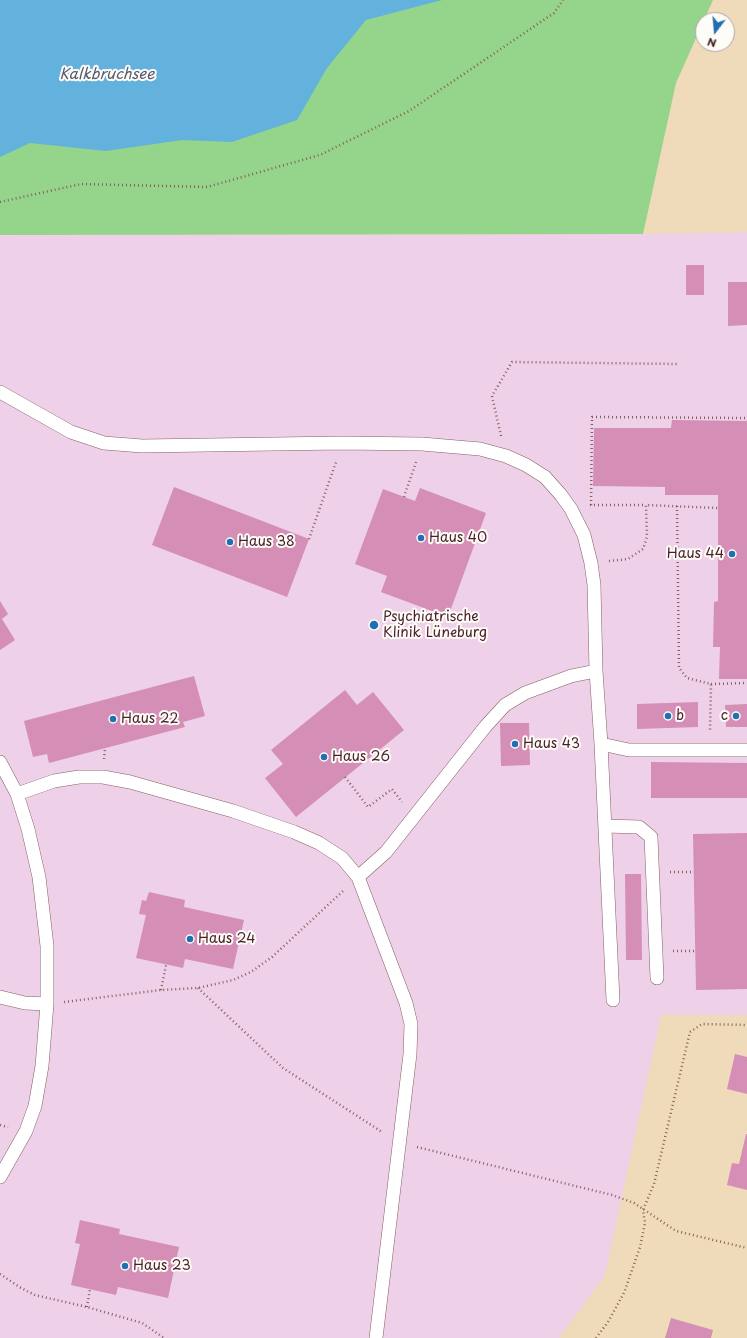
<!DOCTYPE html>
<html>
<head>
<meta charset="utf-8">
<style>
  body { margin:0 }
  #map { position:relative; width:747px; height:1338px; overflow:hidden; background:#efdbba; font-family:"Playpen Sans",sans-serif }
  canvas { display:block }
  .north { position:absolute; left:695px; top:12px; width:40px; height:40px; box-sizing:border-box; background:#fdfcf7; border:1px solid #b5a4a5; border-radius:50%; rotate:196deg; font-size:11px; font-weight:700; line-height:16px; text-align:center; color:#4a1f2b }
  .north::after { content:''; display:block; margin:auto; width:14px; height:18px; background:#1f6fb2; clip-path:polygon(50% 0,100% 100%,50% 72%,0 100%) }
</style>
</head>
<body>
<div id="map">
<canvas width="747" height="1338"></canvas>
<div class="north">N</div>
</div>
<script>
const ctx = document.querySelector('canvas').getContext('2d');
ctx.lineJoin = 'round';
function fill(path, color) { ctx.fillStyle = color; ctx.fill(path, 'evenodd'); }
const shape = rows => new Path2D(rows.map(r => 'M' + r).join(''));
function trace(path, color, width, dash) { ctx.strokeStyle = color; ctx.lineWidth = width; ctx.lineCap = dash ? 'butt' : 'round'; ctx.setLineDash(dash || []); ctx.stroke(path); }
function write(font, color, halo, rows, align = 'center') {
  ctx.font = font + ' "Playpen Sans",sans-serif'; ctx.lineWidth = 4; ctx.setLineDash([]); ctx.textBaseline = 'middle'; ctx.strokeStyle = halo; ctx.fillStyle = color; for (const [text, x, y, turn = 0] of rows) {
    ctx.save(); ctx.translate(x, y); ctx.rotate((+turn || 0) * Math.PI / 180); ctx.textAlign = isNaN(turn) ? turn : align; if (halo) ctx.strokeText(text, 0, 0); ctx.fillText(text, 0, 0); ctx.restore();
  }
}
fill(shape([
  [747,232,747,1015,661,1015,605,1275,559,1338,0,1338,0,235,643,234]
]), '#eed0e8');
fill(shape([
  [0,0,713,0,676,83,643,234,0,235]
]), '#94d48b');
fill(shape([
  [0,0,442,0,366,20,327,68,297,120,232,142,182,140,106,151,30,143,0,157]
]), '#63b1dd');
fill(shape([
  [686,265,704,265,704,295,686,295],
  [728,282,747,282,747,325,728,326],
  [672,420,747,421,747,679,719,679,720,647,713,647,714,602,718,601,718,495,665,495,665,487,593,486,594,428,671,428],
  [174,487,309,539,287,597,152,545],
  [420,488,486,513,448,617,381,592,387,576,355,564,383,489,415,501],
  [0,601,8,614,2,619,15,640,0,650],
  [194,676,205,716,183,722,185,727,49,763,47,754,33,757,24,721],
  [345,690,357,705,373,692,404,730,296,817,265,778,283,764,271,750],
  [698,702,698,727,637,729,637,704],
  [747,704,747,727,726,727,725,705],
  [500,723,529,723,530,765,501,766],
  [651,762,747,763,747,798,651,798],
  [747,833,747,989,696,990,693,834],
  [625,874,641,874,642,960,626,960],
  [149,892,185,900,184,907,244,920,233,969,185,959,183,968,136,958,146,915,139,914,142,900,146,901],
  [735,1054,747,1057,747,1094,727,1089],
  [746,1134,747,1134,747,1190,727,1185,732,1163,739,1164],
  [80,1220,120,1229,119,1234,179,1247,168,1298,118,1287,116,1295,71,1285,80,1244,75,1243],
  [671,1318,713,1330,711,1338,665,1338]
]), '#d58eb6');
const lane = shape([
  [0,392,71,432,104,443,142,446,342,443,422,444,480,449,506,456,526,465,545,477,561,495,571,509,584,535,591,563,594,585,596,671,571,676,525,693,505,705,485,727,386,852,358,877],
  [596,671,601,744,629,750,747,750],
  [601,744,613,1000],
  [0,762,17,794,28,829,39,877,47,946,47,1004,42,1066,35,1106,26,1131,0,1177],
  [17,794,54,781,79,777,103,777,130,782,233,811,294,832,319,843,342,858,358,877,406,1003,411,1024,410,1054,376,1338],
  [605,826,639,827,651,837,657,978],
  [0,997,25,1003,47,1004]
]);
trace(lane, '#84615d', 14);
trace(shape([
  [0,202,81,184,207,187,320,155,409,111,554,13,563,0],
  [501,436,492,396,512,362,678,364],
  [404,497,416,462],
  [590,505,646,505],
  [591,505,592,417,747,418],
  [677,506,679,668,687,678,711,684,710,732],
  [309,539,336,462],
  [609,561,628,559,643,549,647,537,646,505,718,508],
  [711,684,747,683],
  [104,759,105,749],
  [345,777,368,807,392,789,402,802],
  [670,872,694,872],
  [673,951,695,951],
  [198,988,283,1068,382,1132],
  [161,990,166,965],
  [64,1002,161,990,198,988,233,980,251,972,272,957,343,891],
  [0,1125,8,1127],
  [417,1147,612,1195,634,1203,676,1231,747,1248],
  [0,1274,21,1288,35,1295,87,1307,142,1323,164,1338],
  [87,1307,90,1289],
  [596,1338,608,1322,624,1293,640,1247,645,1223,643,1210,654,1184,690,1032,702,1024,747,1025]
]), '#84615d', 2.5, [1, 3]);
trace(lane, '#fff', 13);
for (const [x, y, r, color] of [
  [421,538,4,"#1f6fb2"],
  [230,542,4,"#1f6fb2"],
  [732,554,4,"#1f6fb2"],
  [374,625,5,"#1f6fb2"],
  [668,716,4,"#1f6fb2"],
  [736,716,4,"#1f6fb2"],
  [113,719,4,"#1f6fb2"],
  [515,744,4,"#1f6fb2"],
  [324,757,4,"#1f6fb2"],
  [190,939,4,"#1f6fb2"],
  [125,1266,4,"#1f6fb2"]
]) { const dot = new Path2D(); dot.arc(x, y, r, 0, 2 * Math.PI); ctx.fillStyle = color; ctx.fill(dot); trace(dot, '#fdfcf7', 1.5); }
write('14px', '#4a1f2b', '#fdfcf7', [
  ["Haus 40",429,538],
  ["Haus 38",238,542],
  ["Haus 44",724,554,"right"],
  ["Psychiatrische",383,617],
  ["Klinik Lüneburg",383,633],
  ["b",676,716],
  ["c",728,716,"right"],
  ["Haus 22",121,719],
  ["Haus 43",523,744],
  ["Haus 26",332,757],
  ["Haus 24",198,939],
  ["Haus 23",133,1266]
], 'left');
write('italic 15px', '#545972', '#fdfcf7', [
  ["Kalkbruchsee",107,75]
]);
</script>
</body>
</html>
